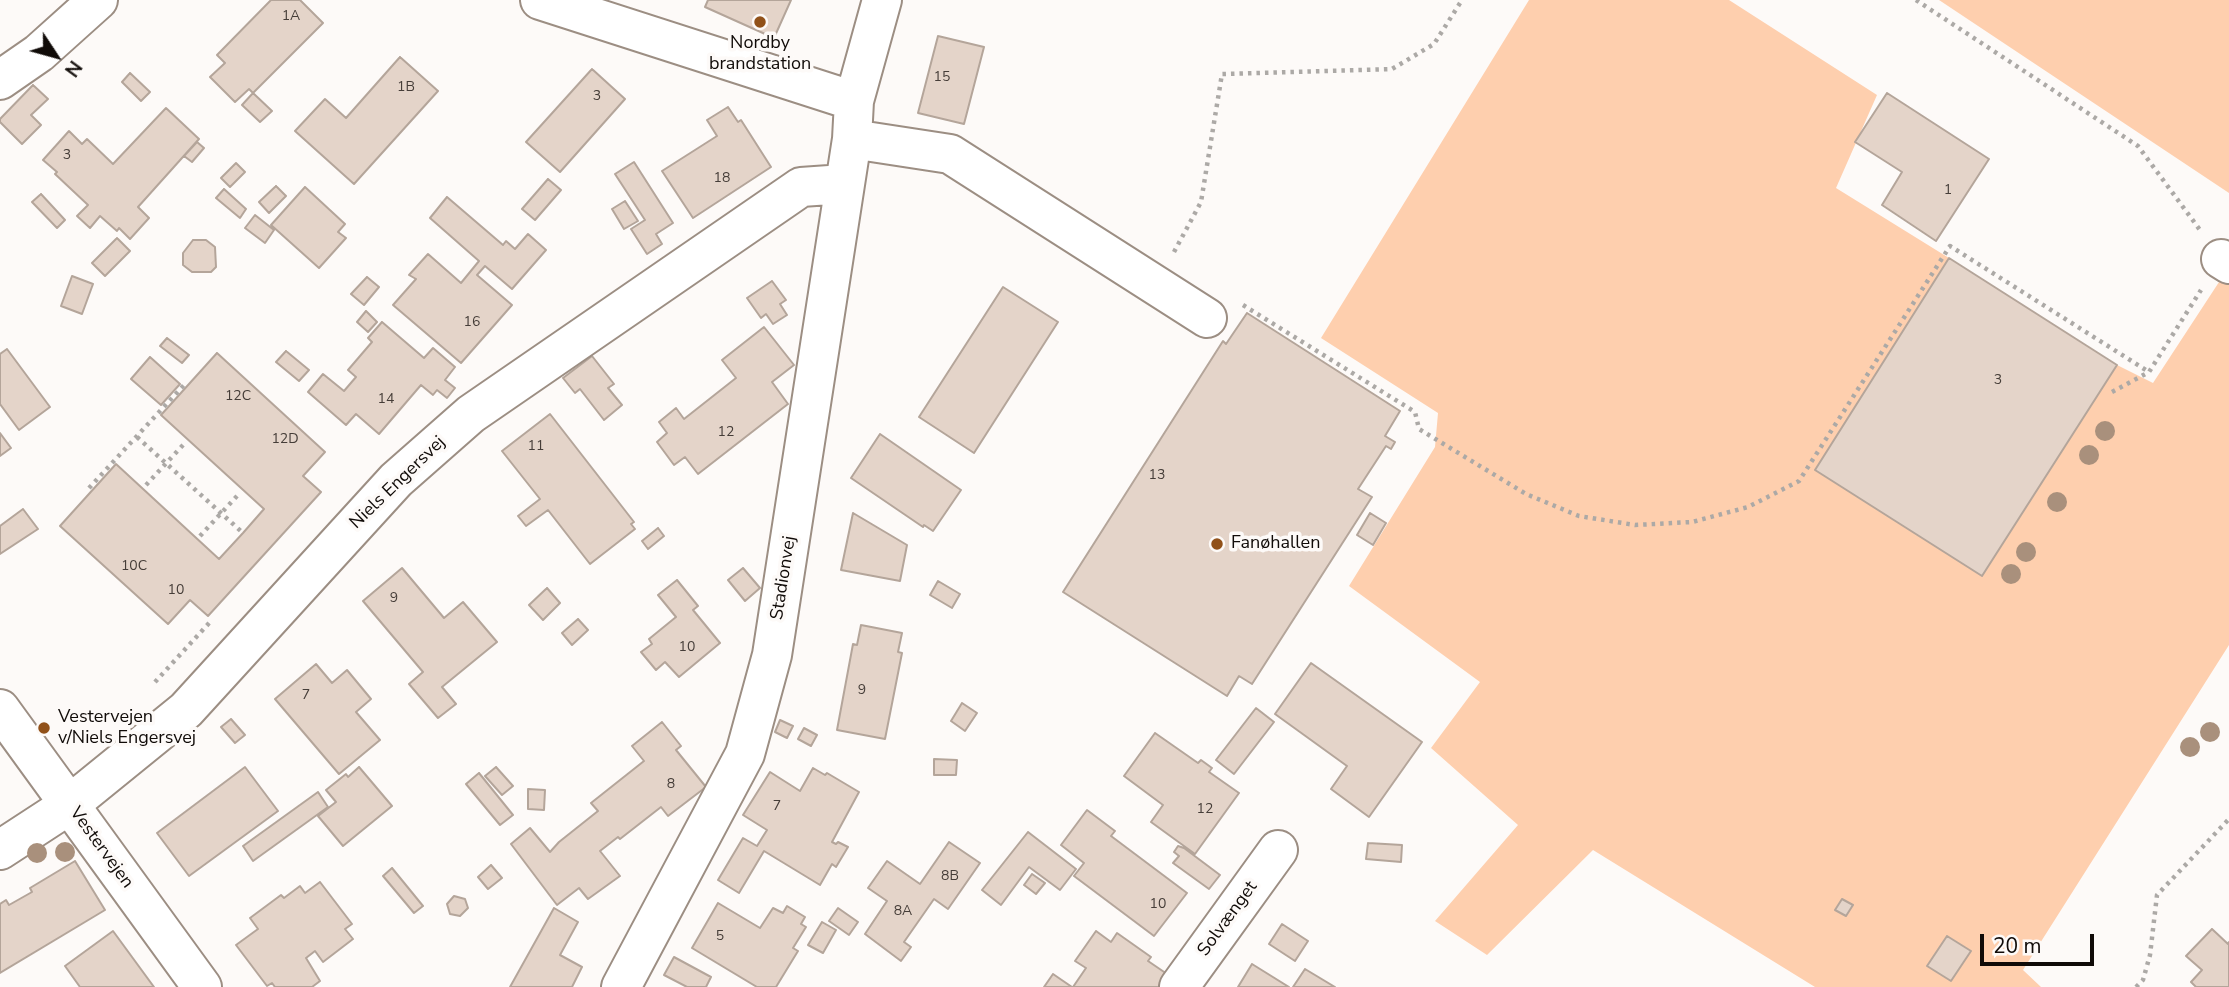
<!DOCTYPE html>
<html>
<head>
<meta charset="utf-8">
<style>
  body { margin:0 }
  #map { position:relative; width:2229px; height:987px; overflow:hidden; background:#fdfaf8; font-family:"Nunito Sans",sans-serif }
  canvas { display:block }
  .north { position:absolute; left:21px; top:21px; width:70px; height:70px; -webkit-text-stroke:5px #fdfaf8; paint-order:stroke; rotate:126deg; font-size:19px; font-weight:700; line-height:28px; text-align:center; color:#100b08 }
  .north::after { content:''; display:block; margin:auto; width:24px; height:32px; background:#100b08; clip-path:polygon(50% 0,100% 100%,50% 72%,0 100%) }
  .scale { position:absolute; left:1980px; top:934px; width:114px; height:32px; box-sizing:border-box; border:4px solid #100b08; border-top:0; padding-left:9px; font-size:21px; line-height:24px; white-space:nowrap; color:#100b08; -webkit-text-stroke:5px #fdfaf8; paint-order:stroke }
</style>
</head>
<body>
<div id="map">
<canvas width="2229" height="987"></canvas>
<div class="north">N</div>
<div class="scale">20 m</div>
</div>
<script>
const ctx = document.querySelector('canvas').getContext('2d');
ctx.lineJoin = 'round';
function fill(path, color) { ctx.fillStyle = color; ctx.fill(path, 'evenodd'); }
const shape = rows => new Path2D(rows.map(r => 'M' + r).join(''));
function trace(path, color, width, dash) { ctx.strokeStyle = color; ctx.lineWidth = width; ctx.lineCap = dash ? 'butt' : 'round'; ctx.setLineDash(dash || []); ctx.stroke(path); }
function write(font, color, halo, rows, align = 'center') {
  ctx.font = font + ' "Nunito Sans",sans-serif'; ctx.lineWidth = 7; ctx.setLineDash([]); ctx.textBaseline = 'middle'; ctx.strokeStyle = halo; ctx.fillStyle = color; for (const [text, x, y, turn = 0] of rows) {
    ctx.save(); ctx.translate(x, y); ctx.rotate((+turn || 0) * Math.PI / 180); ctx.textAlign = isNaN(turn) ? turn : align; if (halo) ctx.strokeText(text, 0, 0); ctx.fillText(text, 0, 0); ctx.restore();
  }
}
fill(shape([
  [1529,0,1729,0,1877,95,1836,188,1949,258,1815,470,1982,576,2117,365,2153,383,2221,279,2229,284,2229,645,2023,970,2041,987,1815,987,1593,850,1487,955,1435,921,1518,825,1431,748,1480,682,1349,586,1435,447,1438,413,1321,338],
  [1939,0,2229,0,2229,193]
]), '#fecfae');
const building = shape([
  [271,0,300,0,323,23,253,93,249,89,235,102,210,77,225,63,217,55,271,0],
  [708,0,791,0,774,38,705,7,708,0],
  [938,36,984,47,964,124,918,113,938,36],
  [400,57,438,91,354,184,295,131,325,99,346,118,400,57],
  [592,69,625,99,560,172,526,142,592,69],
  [130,73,150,92,141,101,122,82,130,73],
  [33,85,48,99,31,115,41,125,22,144,0,122,0,119,33,85],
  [253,93,272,111,260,122,242,105,253,93],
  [1887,93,1989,159,1936,241,1882,205,1902,172,1855,142,1887,93],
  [728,107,738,122,741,120,771,167,693,218,662,171,717,136,707,120,728,107],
  [166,108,199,139,138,207,149,218,130,239,119,228,117,231,100,216,90,228,77,216,88,205,55,174,57,172,43,160,69,131,82,144,87,139,113,164,166,108],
  [197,142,204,148,192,162,184,156,197,142],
  [634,162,673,223,656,234,662,244,647,254,631,229,645,220,615,174,634,162],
  [236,163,245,172,230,187,221,178,236,163],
  [548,179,561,190,535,220,522,209,548,179],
  [276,186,286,196,269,213,259,202,276,186],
  [305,187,345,224,338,232,346,238,319,268,271,225,305,187],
  [224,189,246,209,240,218,216,198,224,189],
  [41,194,65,220,57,228,32,202,41,194],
  [447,197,503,245,506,241,515,249,528,234,546,250,512,289,485,266,477,275,512,305,461,363,393,305,416,279,409,275,428,254,461,283,479,261,430,218,447,197],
  [625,201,638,221,624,229,612,209,625,201],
  [255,215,274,230,265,243,245,228,255,215],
  [117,238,130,251,105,276,92,263,117,238],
  [193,240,206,240,215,247,216,267,211,272,192,272,183,265,183,253,193,240],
  [1949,258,2117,365,1982,576,1815,470,1949,258],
  [72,276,93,284,82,314,61,306,72,276],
  [367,277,379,287,364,305,351,294,367,277],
  [772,281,786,300,780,304,787,315,773,324,766,314,761,318,747,298,772,281],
  [1003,287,1058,322,974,453,919,417,1003,287],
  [366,311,377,322,368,332,357,322,366,311],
  [1247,313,1400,411,1385,436,1395,442,1391,449,1386,446,1358,489,1372,497,1252,684,1239,676,1227,696,1063,592,1223,341,1226,344,1247,313],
  [382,322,424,358,433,348,455,367,445,380,455,388,447,398,437,390,433,395,421,385,379,434,356,414,346,425,308,392,323,374,344,391,356,377,348,370,372,342,368,338,382,322],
  [764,327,794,365,772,382,788,404,698,474,685,457,674,465,657,442,667,433,659,422,676,408,684,419,736,378,722,360,764,327],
  [167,338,189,355,182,363,160,346,167,338],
  [7,349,50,407,19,430,0,404,0,354,7,349],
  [286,351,309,370,299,381,276,362,286,351],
  [217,353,325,452,303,476,321,492,208,616,190,600,168,624,60,526,116,464,219,559,243,533,264,509,161,415,217,353],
  [592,356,614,384,608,388,622,405,604,420,580,389,575,393,563,378,592,356],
  [150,357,180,384,161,405,131,379,150,357],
  [550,414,634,522,631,524,635,529,590,564,548,510,526,526,518,516,540,499,502,451,550,414],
  [0,433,11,448,0,456,0,433],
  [880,434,961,490,933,531,924,525,923,527,851,478,880,434],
  [23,509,38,529,0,554,0,526,23,509],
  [853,513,907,545,900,581,841,570,853,513],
  [1370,513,1386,523,1373,545,1357,535,1370,513],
  [658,528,664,536,648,549,642,541,658,528],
  [402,568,444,618,463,602,497,642,442,687,456,704,438,718,409,684,423,672,363,601,402,568],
  [743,568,760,588,745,601,728,580,743,568],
  [677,580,698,606,693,610,720,643,679,677,665,662,656,670,641,652,652,644,649,639,676,617,658,595,677,580],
  [938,581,960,594,952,608,930,595,938,581],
  [547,588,560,603,543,620,529,605,547,588],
  [578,619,588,630,572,645,562,633,578,619],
  [861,625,902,633,898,652,902,653,885,739,837,730,853,644,857,645,861,625],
  [1311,663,1422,742,1369,817,1331,789,1347,766,1275,714,1311,663],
  [316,664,332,683,347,670,371,699,356,712,380,740,339,774,275,699,316,664],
  [962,703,977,713,965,731,951,721,962,703],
  [1256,708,1274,722,1234,774,1216,760,1256,708],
  [231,719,245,735,235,743,221,727,231,719],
  [780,720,793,726,787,738,775,732,780,720],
  [662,722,681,746,676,750,706,787,668,816,661,807,620,839,618,837,600,851,620,876,588,899,579,888,557,905,511,844,530,828,550,852,559,842,598,811,591,803,644,761,632,746,662,722],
  [804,728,817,735,811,746,798,739,804,728],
  [1155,733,1198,763,1201,760,1212,768,1209,772,1239,793,1195,854,1151,822,1163,805,1124,776,1155,733],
  [934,759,957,760,956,775,934,775,934,759],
  [245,767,278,811,189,876,157,833,245,767],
  [359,767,392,806,343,846,318,816,336,802,326,790,346,774,348,777,359,767],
  [496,767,513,786,502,795,485,776,496,767],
  [813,768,825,775,827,773,859,792,832,842,836,844,838,842,848,847,836,867,832,864,820,885,764,851,739,893,718,880,743,838,757,846,767,830,743,815,770,772,800,791,813,768],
  [479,773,513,815,500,825,466,784,479,773],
  [528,789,545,790,544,810,528,809,528,789],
  [318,792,328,807,253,861,243,846,318,792],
  [1087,810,1115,831,1111,836,1187,893,1154,936,1074,876,1084,863,1061,845,1087,810],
  [1028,832,1076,869,1060,890,1029,867,1001,905,982,890,1028,832],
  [949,842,980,863,948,909,934,899,904,942,911,947,901,961,865,934,887,901,868,888,887,861,920,884,949,842],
  [1368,843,1402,845,1401,862,1366,859,1368,843],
  [1178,846,1184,848,1220,875,1209,889,1173,863,1179,856,1174,852,1178,846],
  [75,861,105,910,0,973,0,904,6,900,9,905,32,892,30,888,75,861],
  [491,865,502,878,488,889,478,877,491,865],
  [392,868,423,906,414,913,383,876,392,868],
  [1032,874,1045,883,1036,894,1024,885,1032,874],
  [320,882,352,924,345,929,353,939,323,962,315,951,306,958,320,981,312,987,275,987,272,983,267,986,236,945,258,929,250,918,281,895,284,898,300,886,305,893,320,882],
  [454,896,465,899,468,908,460,916,450,914,447,904,454,896],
  [1842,899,1853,905,1846,916,1835,910,1842,899],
  [718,903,760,928,773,908,783,913,787,906,805,917,801,924,806,927,793,948,798,951,776,987,757,987,692,948,718,903],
  [554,908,578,922,560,955,582,967,572,987,510,987,554,908],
  [838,908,858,922,849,935,829,921,838,908],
  [822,922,836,930,823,953,808,945,822,922],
  [1282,924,1308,941,1295,961,1269,944,1282,924],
  [2212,929,2228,944,2229,942,2229,987,2196,987,2191,982,2202,970,2186,956,2212,929],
  [113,931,154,987,80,987,65,966,113,931],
  [1096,931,1111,942,1117,933,1151,957,1148,961,1170,976,1162,987,1073,987,1086,968,1075,961,1096,931],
  [1947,936,1971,951,1951,981,1927,966,1947,936],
  [674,957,711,977,706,987,687,987,664,975,674,957],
  [1252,964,1289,987,1238,987,1252,964],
  [1305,969,1335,987,1293,987,1305,969],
  [1053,974,1072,987,1044,987,1053,974]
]);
fill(building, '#e4d4c9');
trace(building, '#b4a59a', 2);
const street = shape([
  [540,0,854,101],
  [0,80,39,53,98,0],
  [852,139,950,154,1207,318],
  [2221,259,2229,264],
  [0,850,69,805,186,710,396,480,471,414,801,187,844,184],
  [621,987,745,754,772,655,852,139,854,101,882,0],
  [1179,987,1278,850]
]);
const secondary = shape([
  [0,709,202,987]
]);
trace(street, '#9c8e83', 42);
trace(secondary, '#9c8e83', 42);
trace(shape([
  [1916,0,2138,146,2200,230],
  [1174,252,1201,202,1222,74,1392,69,1434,44,1462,0],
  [1243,305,1415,412,1419,429,1526,494,1579,516,1635,525,1692,522,1748,507,1799,481,1950,246,2149,372],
  [2112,392,2149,372,2201,290],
  [137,437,243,533],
  [146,485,184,444],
  [89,488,184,385],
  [200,536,238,495],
  [155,682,211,621],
  [2136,987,2143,980,2150,955,2157,895,2229,819]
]), '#aca9a6', 4.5, [3.5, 5]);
trace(street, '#fff', 38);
trace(secondary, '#fff', 38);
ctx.fillStyle = '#a9907c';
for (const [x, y] of [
  [2105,431],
  [2089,455],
  [2057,502],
  [2026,552],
  [2011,574],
  [2210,732],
  [2190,747],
  [65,852],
  [37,853]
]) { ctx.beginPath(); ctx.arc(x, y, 10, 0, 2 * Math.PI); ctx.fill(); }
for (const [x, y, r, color] of [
  [760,22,7,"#915119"],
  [1217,544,7,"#915119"],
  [44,728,7,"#915119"]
]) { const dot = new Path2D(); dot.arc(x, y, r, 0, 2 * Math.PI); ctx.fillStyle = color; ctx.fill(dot); trace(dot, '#fdfaf8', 2.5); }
write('14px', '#453d38', null, [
  ["1A",291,17],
  ["15",942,78],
  ["1B",406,88],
  ["3",597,97],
  ["3",67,156],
  ["18",722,179],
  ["1",1948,191],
  ["16",472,323],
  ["3",1998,381],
  ["12C",238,397],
  ["14",386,400],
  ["12",726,433],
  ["12D",285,440],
  ["11",536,447],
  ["13",1157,476],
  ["10C",134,567],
  ["10",176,591],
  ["9",394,599],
  ["10",687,648],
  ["9",862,691],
  ["7",306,696],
  ["8",671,785],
  ["7",777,807],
  ["12",1205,810],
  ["8B",950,877],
  ["10",1158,905],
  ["8A",903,912],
  ["5",720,937]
]);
write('18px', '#100b08', '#fdfaf8', [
  ["Nordby",760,44,"center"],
  ["brandstation",760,65,"center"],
  ["Fanøhallen",1231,544],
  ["Vestervejen",58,718],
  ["v/Niels Engersvej",58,739]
], 'left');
write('18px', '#100b08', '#fdfaf8', [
  ["Niels Engersvej",398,483,-44],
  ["Stadionvej",784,578,-81],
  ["Vestervejen",101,848,54],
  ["Solvænget",1228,919,-54]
]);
</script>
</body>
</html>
